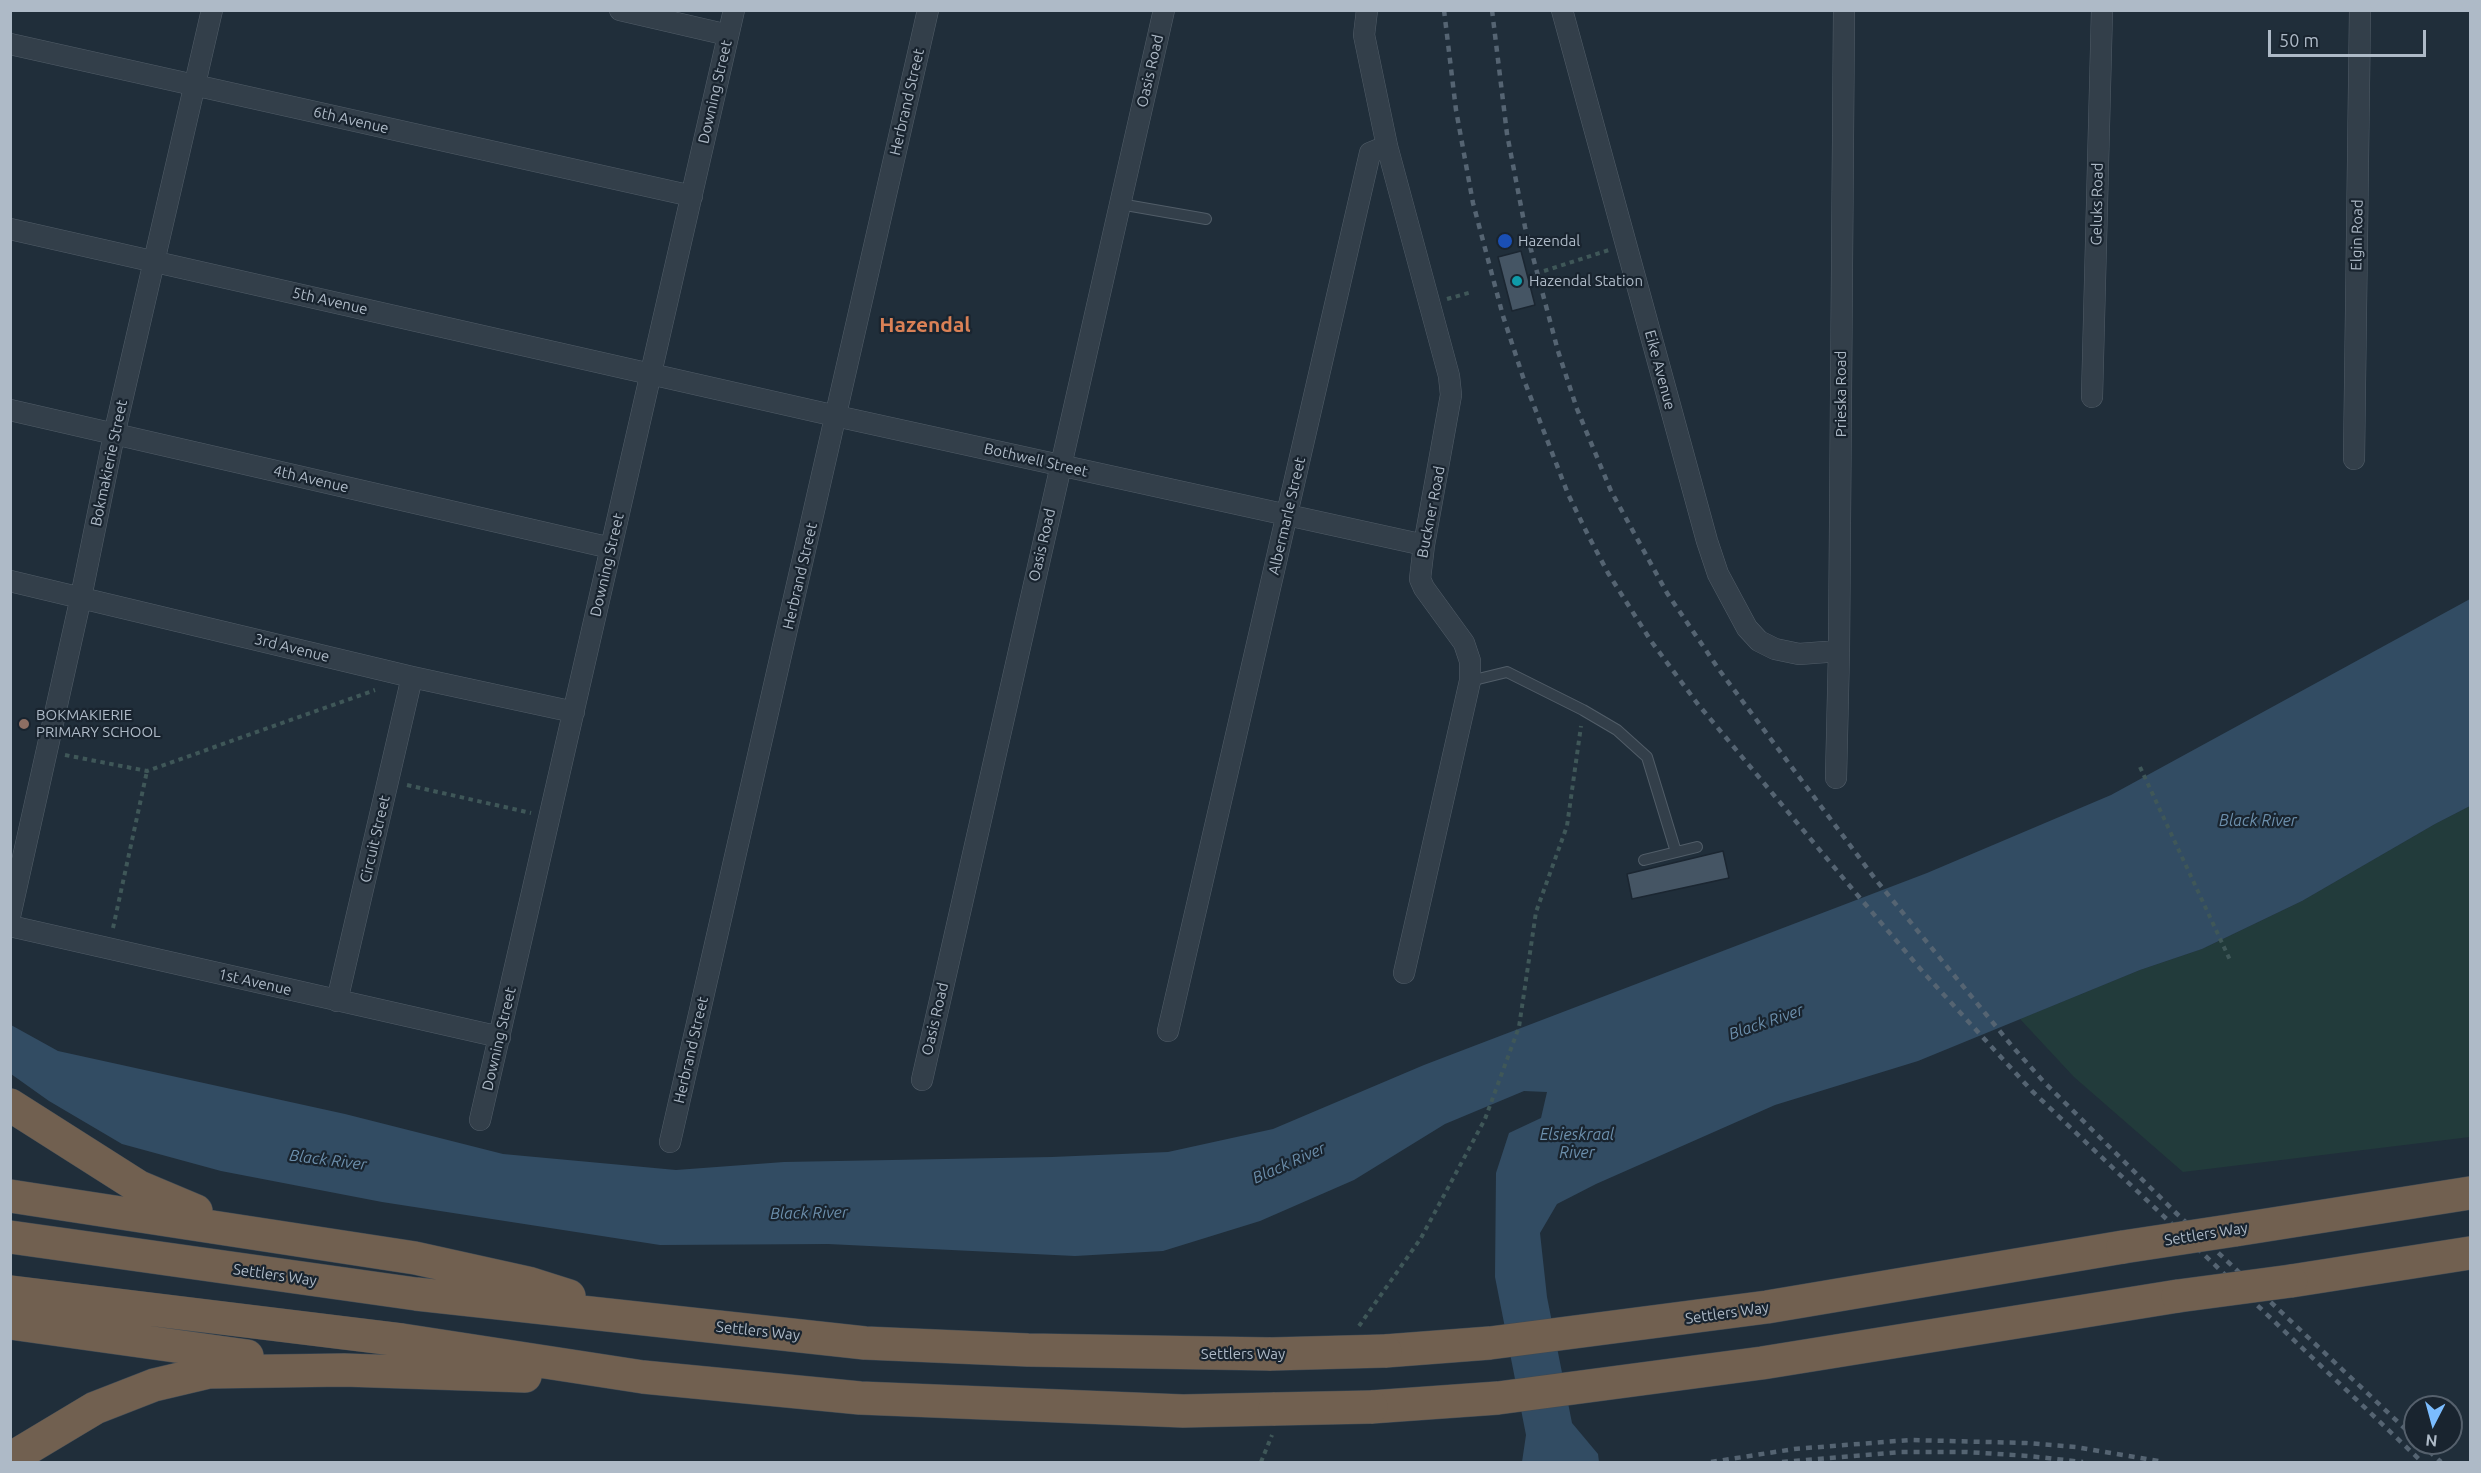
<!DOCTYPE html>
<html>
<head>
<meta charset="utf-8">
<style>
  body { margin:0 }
  #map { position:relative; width:2481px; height:1473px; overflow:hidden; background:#202e3a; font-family:Ubuntu,sans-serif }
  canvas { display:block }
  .frame { position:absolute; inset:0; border:12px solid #aebac7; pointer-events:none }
  .north { position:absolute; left:2403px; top:1395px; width:60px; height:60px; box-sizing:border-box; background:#19242f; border:2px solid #55606c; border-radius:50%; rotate:186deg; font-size:16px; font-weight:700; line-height:24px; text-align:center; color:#aebac7 }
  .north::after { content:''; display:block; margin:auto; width:21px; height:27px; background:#7bbcfe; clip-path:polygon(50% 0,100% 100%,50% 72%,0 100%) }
  .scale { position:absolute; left:2268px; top:30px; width:158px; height:27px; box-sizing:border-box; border:3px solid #aebac7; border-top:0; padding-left:8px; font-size:18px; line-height:21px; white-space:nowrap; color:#aebac7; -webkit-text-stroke:4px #19242f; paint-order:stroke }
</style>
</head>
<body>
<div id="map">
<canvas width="2481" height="1473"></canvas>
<div class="frame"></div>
<div class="north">N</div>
<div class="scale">50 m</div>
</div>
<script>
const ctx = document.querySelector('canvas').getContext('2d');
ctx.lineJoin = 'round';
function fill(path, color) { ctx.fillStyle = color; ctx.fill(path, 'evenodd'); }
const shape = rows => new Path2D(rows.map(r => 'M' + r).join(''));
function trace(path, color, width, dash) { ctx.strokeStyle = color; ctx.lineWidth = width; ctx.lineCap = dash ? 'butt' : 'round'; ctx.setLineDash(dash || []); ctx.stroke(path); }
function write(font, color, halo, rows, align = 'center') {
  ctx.font = font + ' Ubuntu,sans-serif'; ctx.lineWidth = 4.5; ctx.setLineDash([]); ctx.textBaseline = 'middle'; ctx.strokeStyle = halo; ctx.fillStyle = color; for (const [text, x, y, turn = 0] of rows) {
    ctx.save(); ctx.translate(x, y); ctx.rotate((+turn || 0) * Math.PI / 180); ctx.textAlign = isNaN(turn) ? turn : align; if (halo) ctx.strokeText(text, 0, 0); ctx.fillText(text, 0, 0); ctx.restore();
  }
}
fill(shape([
  [2470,806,2470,1137,2183,1172,2074,1077,2020,1019,2140,970,2202,949,2302,901,2435,824]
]), '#223b3b');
fill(shape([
  [2470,599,2470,806,2435,824,2302,901,2202,949,2140,970,1918,1061,1775,1105,1596,1184,1557,1204,1540,1233,1547,1297,1572,1423,1598,1454,1599,1462,1522,1462,1526,1435,1495,1277,1496,1173,1509,1133,1541,1118,1547,1092,1524,1091,1445,1124,1354,1180,1260,1221,1163,1251,1075,1256,828,1244,660,1245,382,1202,221,1171,122,1144,49,1101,11,1074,11,1025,58,1051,345,1114,503,1154,676,1170,784,1162,1052,1157,1168,1152,1273,1129,1424,1065,1927,873,2111,795]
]), '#324c63');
const building = shape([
  [1521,251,1535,305,1512,311,1498,257,1521,251],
  [1723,851,1729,878,1632,899,1627,874,1723,851]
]);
fill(building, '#455564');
trace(building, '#1b2631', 1.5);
const service = shape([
  [1120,204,1206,219],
  [1470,681,1507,672,1583,710,1617,730,1647,757,1676,852],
  [1644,860,1697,847]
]);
const minor = shape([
  [620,10,728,35],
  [1367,10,1364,35,1387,146,1449,376,1451,395,1424,545,1420,579,1424,588,1464,643,1470,661,1470,681,1404,973],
  [1562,10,1707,541,1718,574,1747,628,1759,641,1775,649,1799,654,1839,651],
  [10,44,692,196],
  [10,229,836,416,1424,545],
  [2092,397,2102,10],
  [10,410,611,548],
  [2354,459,2360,10],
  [10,581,412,677,574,712],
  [1836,778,1839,651,1844,10],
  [10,916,81,597,114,435,212,10],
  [10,926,500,1037],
  [337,1001,412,677],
  [1168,1031,1370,153,1387,146],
  [922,1080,1164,10],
  [480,1120,734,10],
  [670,1142,928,10]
]);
const motorway = shape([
  [10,1105,139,1187,196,1211],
  [10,1196,415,1258,528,1283,569,1296],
  [2235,1230,2470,1193],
  [10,1237,416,1294,865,1343,1028,1350,1271,1354],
  [2291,1281,2470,1253],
  [10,1292,402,1340,643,1377,860,1398,1183,1411,1275,1409],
  [10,1323,247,1356],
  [1385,1351,1490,1343,1767,1307,2123,1247],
  [1371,1407,1498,1398,1762,1363,2178,1296],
  [10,1459,95,1408,154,1385,209,1372,344,1370,525,1376]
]);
trace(service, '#515d68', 12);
trace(minor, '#515d68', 22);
trace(motorway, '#3e4a55', 34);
trace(shape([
  [1544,271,1609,250],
  [1447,299,1472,292],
  [65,755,147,771,375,690],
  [2140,767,2230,960],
  [407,785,531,813],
  [113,928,147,771],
  [1359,1326,1421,1238,1485,1119,1519,1027,1536,912,1567,826,1581,726],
  [1261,1462,1272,1435]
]), '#3f5758', 4, [4.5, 4.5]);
trace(service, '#333f4a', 10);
trace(minor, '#333f4a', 21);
trace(motorway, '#716050', 33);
trace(shape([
  [1444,10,1456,110,1473,203,1503,316,1524,380,1568,494,1588,535,1608,573,1651,641,1697,703,1854,891,1923,972,2032,1091,2422,1462],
  [1492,10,1507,134,1525,227,1558,351,1577,409,1611,491,1667,593,1720,671,1876,880,2012,1046,2043,1081,2175,1212,2415,1438],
  [2420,1443,2441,1462],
  [1711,1462,1794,1449,1910,1440,2026,1443,2076,1447,2164,1462],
  [1782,1462,1901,1452,1967,1452,2029,1456,2083,1462]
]), '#556472', 4.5, [6, 6]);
const motorwayBridge = shape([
  [2123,1247,2235,1230],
  [2178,1296,2291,1281],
  [1271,1354,1385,1351],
  [1275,1409,1371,1407]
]);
trace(motorwayBridge, '#3e4a55', 34, []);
trace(motorwayBridge, '#716050', 33);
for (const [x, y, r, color] of [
  [1505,241,8,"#1a4fb4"],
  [1517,281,6,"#0f9aa8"],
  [24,724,6,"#8d6e63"]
]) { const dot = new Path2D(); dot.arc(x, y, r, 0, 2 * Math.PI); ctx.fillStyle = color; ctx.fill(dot); trace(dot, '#19242f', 2); }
write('15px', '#aebac7', '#19242f', [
  ["Oasis Road",1150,71,-77],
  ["Downing Street",715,92,-77],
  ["Herbrand Street",907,102,-77],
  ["6th Avenue",351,120,13],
  ["Geluks Road",2097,204,-89],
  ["Elgin Road",2357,235,-89],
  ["5th Avenue",330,301,13],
  ["Eike Avenue",1660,370,75],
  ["Prieska Road",1841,394,-90],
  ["Bothwell Street",1036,460,13],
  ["Bokmakierie Street",109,463,-78],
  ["4th Avenue",311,479,13],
  ["Buckner Road",1431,512,-79],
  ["Albermarle Street",1287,516,-77],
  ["Oasis Road",1042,545,-77],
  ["Downing Street",607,565,-77],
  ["Herbrand Street",800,576,-77],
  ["3rd Avenue",292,648,14],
  ["Circuit Street",375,839,-77],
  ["1st Avenue",255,982,13],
  ["Oasis Road",935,1019,-77],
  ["Downing Street",499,1039,-77],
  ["Herbrand Street",691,1050,-77],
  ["Settlers Way",2206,1234,-9],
  ["Settlers Way",275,1275,8],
  ["Settlers Way",1727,1313,-8],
  ["Settlers Way",758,1331,6],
  ["Settlers Way",1243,1354]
]);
write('15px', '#aebac7', '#19242f', [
  ["Hazendal",1518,241],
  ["Hazendal Station",1529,281],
  ["BOKMAKIERIE",36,715],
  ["PRIMARY SCHOOL",36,732]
], 'left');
write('italic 16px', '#6c8fac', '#19242f', [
  ["Black River",2258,821],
  ["Black River",1766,1022,-19],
  ["Elsieskraal",1577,1135],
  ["River",1577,1153],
  ["Black River",328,1160,7],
  ["Black River",1289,1163,-24],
  ["Black River",809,1213,-1]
]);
write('bold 21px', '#da8156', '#19242f', [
  ["Hazendal",925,325]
]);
</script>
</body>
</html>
